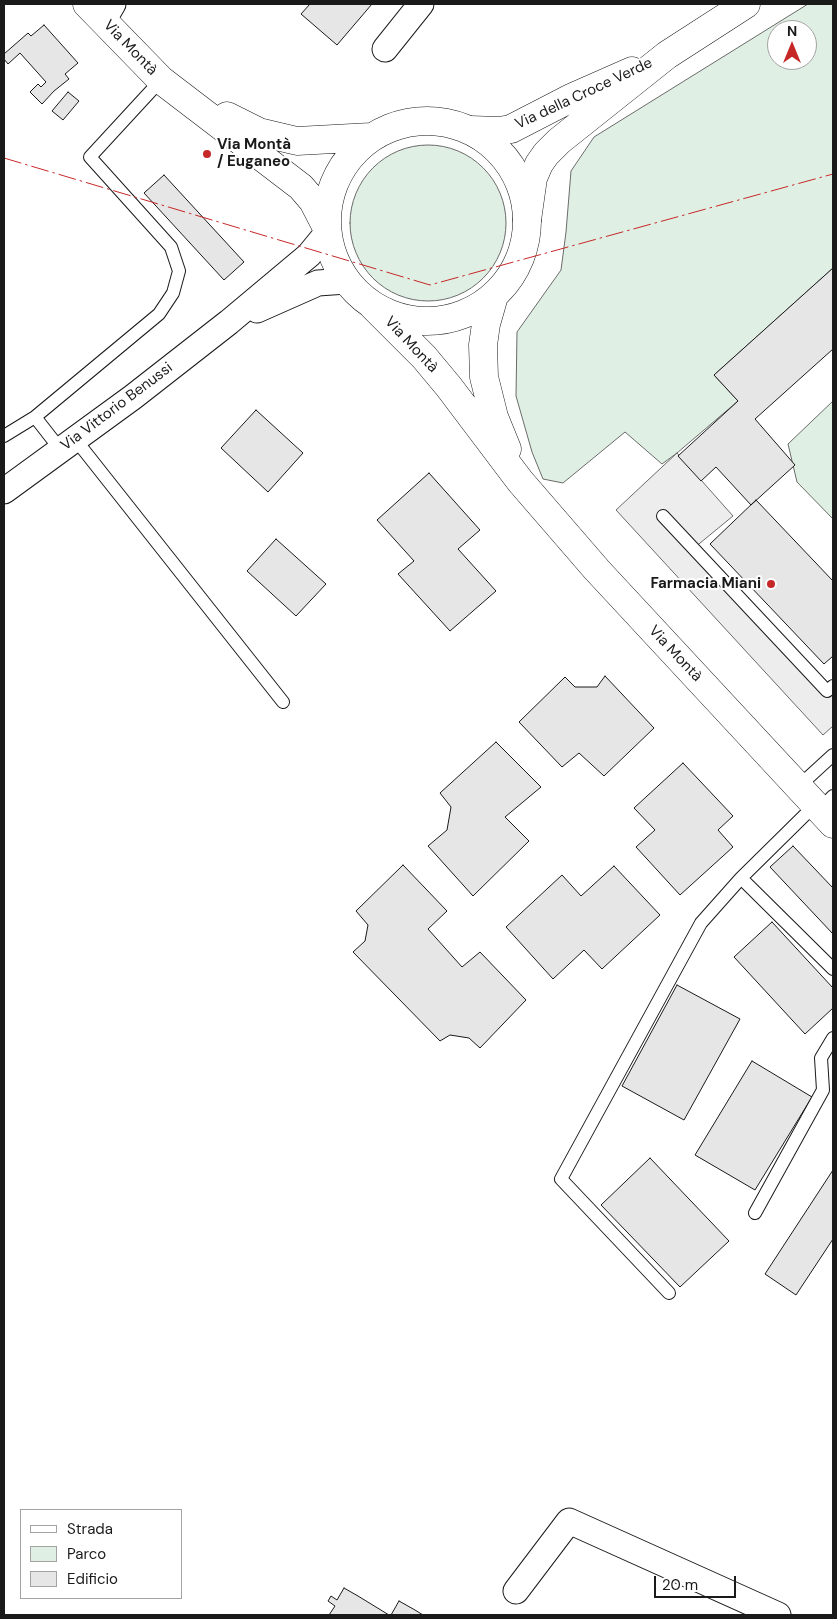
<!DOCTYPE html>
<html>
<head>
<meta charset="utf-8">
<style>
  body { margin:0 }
  #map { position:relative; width:837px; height:1619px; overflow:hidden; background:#fff; font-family:"DM Sans",sans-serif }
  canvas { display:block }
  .frame { position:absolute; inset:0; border:5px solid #1a1a1a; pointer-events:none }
  .legend { position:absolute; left:20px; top:1509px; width:162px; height:90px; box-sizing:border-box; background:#fff; border:1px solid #a3a3a3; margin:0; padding:6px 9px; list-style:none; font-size:15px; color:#1a1a1a }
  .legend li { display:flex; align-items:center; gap:10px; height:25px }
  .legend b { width:25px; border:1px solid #a3a3a3 }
  .north { position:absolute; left:767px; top:20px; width:50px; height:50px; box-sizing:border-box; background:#fff; border:1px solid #a3a3a3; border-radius:50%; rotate:0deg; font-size:14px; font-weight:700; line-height:20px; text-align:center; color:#1a1a1a }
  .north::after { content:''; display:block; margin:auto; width:18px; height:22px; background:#c62828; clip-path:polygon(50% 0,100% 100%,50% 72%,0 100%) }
  .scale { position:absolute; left:654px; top:1576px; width:82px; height:22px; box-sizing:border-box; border:2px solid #1a1a1a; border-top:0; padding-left:6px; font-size:15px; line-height:18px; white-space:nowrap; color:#1a1a1a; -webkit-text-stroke:4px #fff; paint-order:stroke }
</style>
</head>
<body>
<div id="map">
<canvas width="837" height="1619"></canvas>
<div class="frame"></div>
<ul class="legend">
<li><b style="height:6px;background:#fff"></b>Strada</li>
<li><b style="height:14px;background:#e0efe3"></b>Parco</li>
<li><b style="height:14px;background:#e6e6e6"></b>Edificio</li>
</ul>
<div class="north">N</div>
<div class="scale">20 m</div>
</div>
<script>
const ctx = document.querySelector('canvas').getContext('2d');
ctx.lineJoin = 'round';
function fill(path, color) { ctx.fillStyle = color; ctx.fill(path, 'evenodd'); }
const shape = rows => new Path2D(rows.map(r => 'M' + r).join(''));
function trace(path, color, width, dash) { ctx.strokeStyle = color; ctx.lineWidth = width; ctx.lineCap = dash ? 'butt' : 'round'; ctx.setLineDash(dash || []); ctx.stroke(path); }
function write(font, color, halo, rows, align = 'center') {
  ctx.font = font + ' "DM Sans",sans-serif'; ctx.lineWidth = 4; ctx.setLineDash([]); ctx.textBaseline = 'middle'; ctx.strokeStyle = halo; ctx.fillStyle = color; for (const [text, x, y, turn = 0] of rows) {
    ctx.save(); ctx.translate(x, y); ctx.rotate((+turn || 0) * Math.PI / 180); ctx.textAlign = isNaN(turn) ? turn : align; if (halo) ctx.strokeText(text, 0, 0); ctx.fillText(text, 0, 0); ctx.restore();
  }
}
const green = shape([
  [808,4,833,4,833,268,714,375,738,401,677,453,662,464,625,432,563,483,543,479,532,452,516,396,517,332,561,270,566,232,571,171,594,137,808,4],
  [777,30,807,30,807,60,777,60,777,30],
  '350 223a78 78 0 1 1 156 0a78 78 0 1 1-156 0Z',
  [833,401,833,519,797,482,788,444,833,401]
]);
fill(green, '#e0efe3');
trace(green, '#6a6a6a', 1);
const parking = shape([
  [677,453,733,516,694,548,827,690,833,685,833,726,823,735,616,510,677,453]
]);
fill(parking, '#ededed');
trace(parking, '#6a6a6a', 1);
const building = shape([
  [310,4,372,4,337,45,301,14,310,4],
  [44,25,78,63,65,74,69,79,54,91,42,104,30,92,38,84,41,87,46,82,20,53,8,64,4,59,4,54,28,33,31,36,44,25],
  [68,92,79,101,63,120,52,111,68,92],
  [164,175,244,262,224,280,144,193,164,175],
  [833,268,833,349,755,419,795,465,751,505,716,467,701,481,678,456,738,401,714,375,833,268],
  [256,410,303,453,268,492,221,448,256,410],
  [429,473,480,530,458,549,496,591,450,631,398,574,414,561,377,520,429,473],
  [756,500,833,581,833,656,824,664,710,544,756,500],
  [276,539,326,584,296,616,247,571,276,539],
  [605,676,654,728,604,776,579,753,562,767,519,722,565,677,575,687,597,687,605,676],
  [496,742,541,787,505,817,529,841,473,896,428,846,447,830,451,807,440,793,496,742],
  [683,763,733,816,718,830,733,847,680,895,636,847,655,830,634,808,683,763],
  [793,846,833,888,833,934,770,867,793,846],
  [403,865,447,911,428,929,462,967,480,952,526,1000,480,1048,469,1038,450,1035,440,1041,353,952,365,941,368,925,356,911,403,865],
  [614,866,660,915,602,969,584,950,553,979,506,927,562,875,581,896,614,866],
  [772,922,833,988,833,1008,805,1034,734,957,772,922],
  [677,985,740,1019,684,1120,622,1086,677,985],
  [752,1061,812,1097,755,1190,695,1155,752,1061],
  [650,1158,729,1241,680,1287,601,1205,650,1158],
  [833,1170,833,1239,796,1295,765,1274,833,1170],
  [344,1588,358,1596,389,1615,329,1615,335,1606,328,1601,331,1596,337,1600,344,1588],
  [399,1601,415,1610,423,1615,391,1615,399,1601]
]);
fill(building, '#e6e6e6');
trace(building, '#1a1a1a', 1);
const service = shape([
  [35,417,60,449],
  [4,436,35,417,159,314,173,293,179,271,171,247,90,157,161,80],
  [75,439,283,702],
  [663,516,827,691,833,686],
  [798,787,833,755],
  [815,805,741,878,833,969],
  [820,809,833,796],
  [755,1213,823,1090,821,1058,833,1038],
  [669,1293,561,1179,701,923,741,878]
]);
const minor = shape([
  [103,21,113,4],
  [385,49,421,4],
  [257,310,318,283,346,281],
  [4,491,133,397,229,322,309,255,327,233],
  [516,1591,569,1521,778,1615]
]);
const tertiary = shape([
  [470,130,499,131,511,129,573,97,632,71],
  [527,220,533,178,539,164,546,154,559,141,667,55,746,4]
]);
const secondary = shape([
  [87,4,161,80,301,187,313,201,326,226],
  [227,116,259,132,297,141,371,137],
  '327 221a100 100 0 1 1 200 0a100 100 0 1 1-200 0Z',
  [494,296,486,324,483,345,484,377,494,417,507,449],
  [373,306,424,357,449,387,520,481,597,570,833,824]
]);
trace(service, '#1a1a1a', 14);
trace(minor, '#1a1a1a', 27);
trace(tertiary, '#1a1a1a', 29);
trace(secondary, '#1a1a1a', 29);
trace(service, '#fff', 12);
trace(minor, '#fff', 25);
trace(tertiary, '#fff', 28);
trace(secondary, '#fff', 28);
trace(shape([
  [4,158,430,285,833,174]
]), '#c62828', 1, [18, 4, 2.5, 4]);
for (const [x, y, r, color] of [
  [207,154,5,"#c62828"],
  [771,584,5,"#c62828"]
]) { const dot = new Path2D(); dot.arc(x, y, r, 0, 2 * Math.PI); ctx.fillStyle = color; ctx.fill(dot); trace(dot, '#fff', 2); }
write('15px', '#1a1a1a', '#fff', [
  ["Via Montà",130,48,46],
  ["Via della Croce Verde",584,94,-25],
  ["Via Montà",411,345,47],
  ["Via Vittorio Benussi",117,407,-37],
  ["Via Montà",675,654,47]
]);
write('bold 15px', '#1a1a1a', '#fff', [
  ["Via Montà",217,145],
  ["/ Euganeo",217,162],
  ["Farmacia Miani",761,584,"right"]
], 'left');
</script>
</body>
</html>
